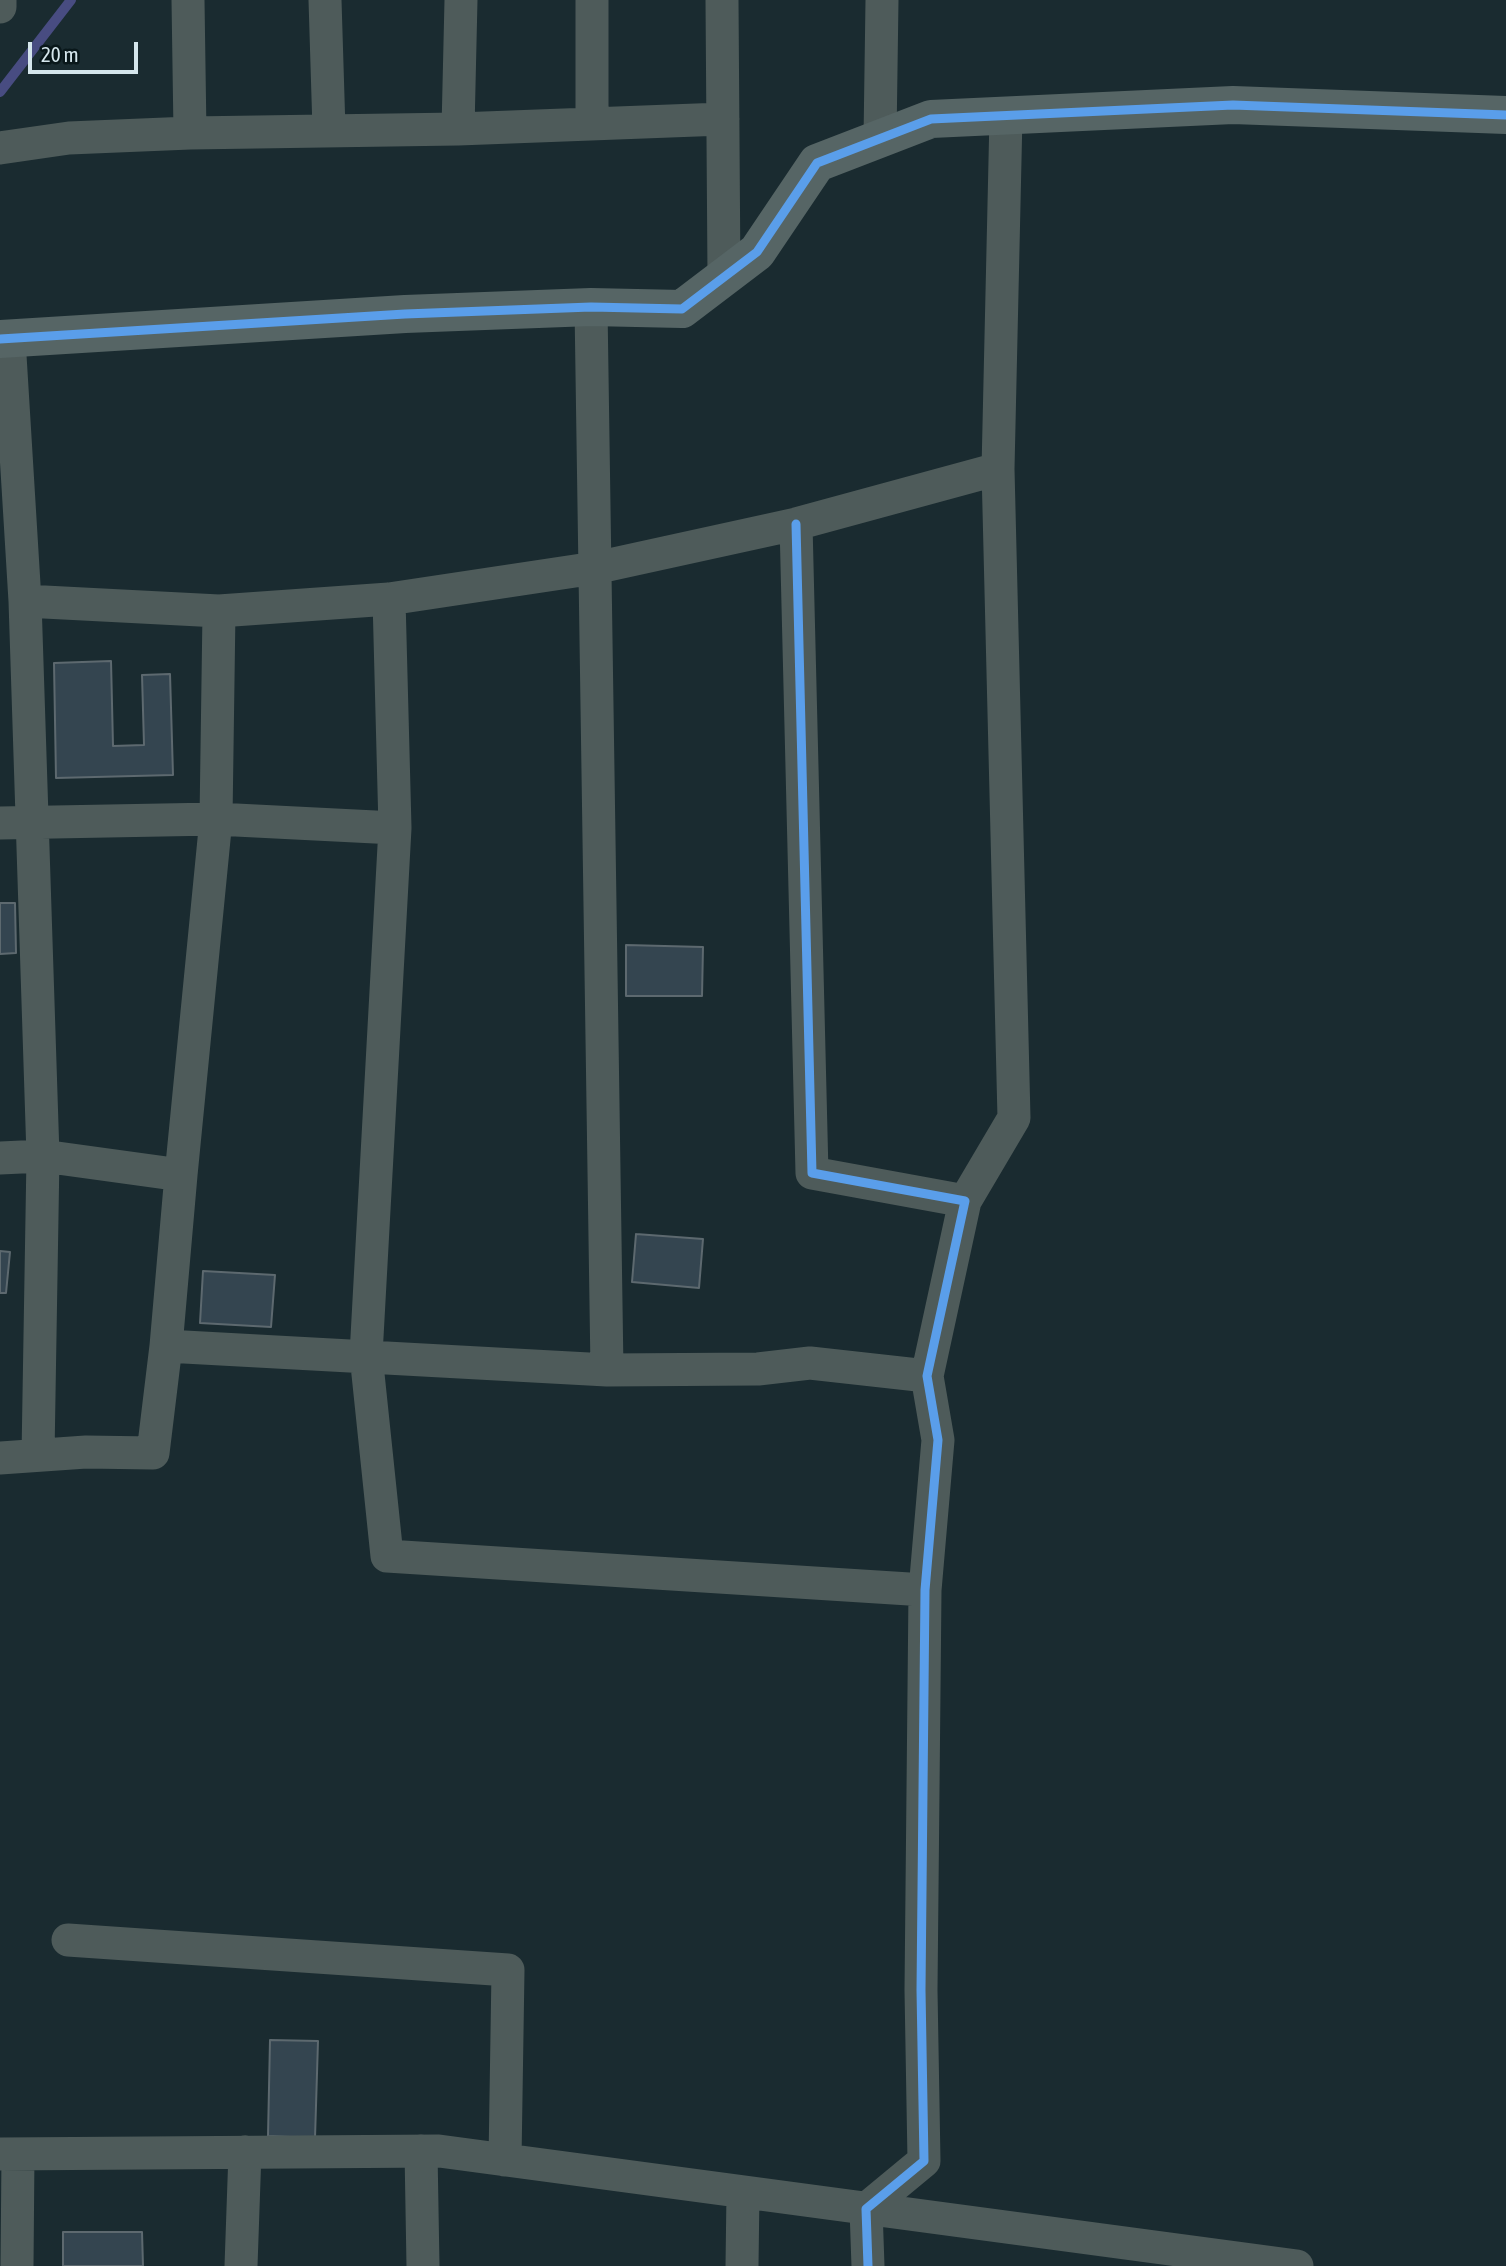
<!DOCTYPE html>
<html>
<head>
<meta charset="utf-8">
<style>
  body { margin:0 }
  #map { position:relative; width:1506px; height:2266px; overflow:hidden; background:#1a2b30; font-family:"Asap Condensed",sans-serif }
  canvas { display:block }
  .scale { position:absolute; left:28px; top:42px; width:110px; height:32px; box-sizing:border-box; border:4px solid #d5e6ec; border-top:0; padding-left:9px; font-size:21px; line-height:24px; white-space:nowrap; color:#d5e6ec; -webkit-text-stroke:5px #09171a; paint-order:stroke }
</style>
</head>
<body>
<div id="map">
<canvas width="1506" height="2266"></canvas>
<div class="scale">20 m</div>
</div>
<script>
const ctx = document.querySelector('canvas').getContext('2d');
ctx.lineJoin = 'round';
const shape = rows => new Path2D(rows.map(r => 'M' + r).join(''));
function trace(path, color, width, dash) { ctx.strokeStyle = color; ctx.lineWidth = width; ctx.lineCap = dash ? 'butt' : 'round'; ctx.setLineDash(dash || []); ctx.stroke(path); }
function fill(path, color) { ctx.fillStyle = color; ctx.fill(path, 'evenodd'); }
trace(shape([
  [0,92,71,0]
]), '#484c81', 10);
const building = shape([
  [111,661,113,746,144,745,142,675,170,674,173,775,56,778,54,663,111,661],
  [0,903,15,903,16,953,0,954,0,903],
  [626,945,703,947,702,996,626,996,626,945],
  [636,1234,703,1239,699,1288,632,1282,636,1234],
  [0,1251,10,1252,6,1293,0,1293,0,1251],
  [203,1271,275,1275,271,1327,200,1323,203,1271],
  [270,2040,318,2041,315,2138,268,2136,270,2040],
  [63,2232,142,2232,143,2266,63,2266,63,2232]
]);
fill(building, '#344550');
trace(building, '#5d696f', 2);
trace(shape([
  [188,0,190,133,458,129,723,119],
  [325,0,329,130],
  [592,0,592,124],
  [722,0,724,277],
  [0,7,0,0],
  [458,129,461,0],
  [880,139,882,0],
  [0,148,69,138,190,133],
  [591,307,607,1370],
  [9,339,25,601,43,1156,38,1455],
  [796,524,812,1173,965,1201,927,1376,938,1440,925,1590,921,1990,924,2161,866,2209,868,2266],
  [389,599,395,828,366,1355,387,1556,925,1590],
  [25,601,219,611,389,599,595,568,796,524,998,469],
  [0,823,216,819,395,828],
  [0,1158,43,1156,181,1175,216,819,219,611],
  [965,1201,1014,1118,998,469,1006,116],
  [166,1346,607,1370,758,1369,810,1363,927,1376],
  [0,1458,86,1452,153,1453,166,1346,181,1175],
  [68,1940,508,1970,505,2160],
  [421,2151,423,2266],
  [0,2154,439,2151,1297,2266],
  [17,2266,18,2154],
  [241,2266,245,2152],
  [742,2266,743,2192]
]), '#4e5b5a', 33);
trace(shape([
  [0,339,405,314,591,307,682,309,757,252,817,163,931,119,1233,105,1506,115]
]), '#566565', 38);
trace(shape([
  [0,339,405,314,591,307,682,309,757,252,817,163,931,119,1233,105,1506,115],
  [796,524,812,1173,965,1201,927,1376,938,1440,925,1590,921,1990,924,2161,866,2209,868,2266]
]), '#5a9eea', 9);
</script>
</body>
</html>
